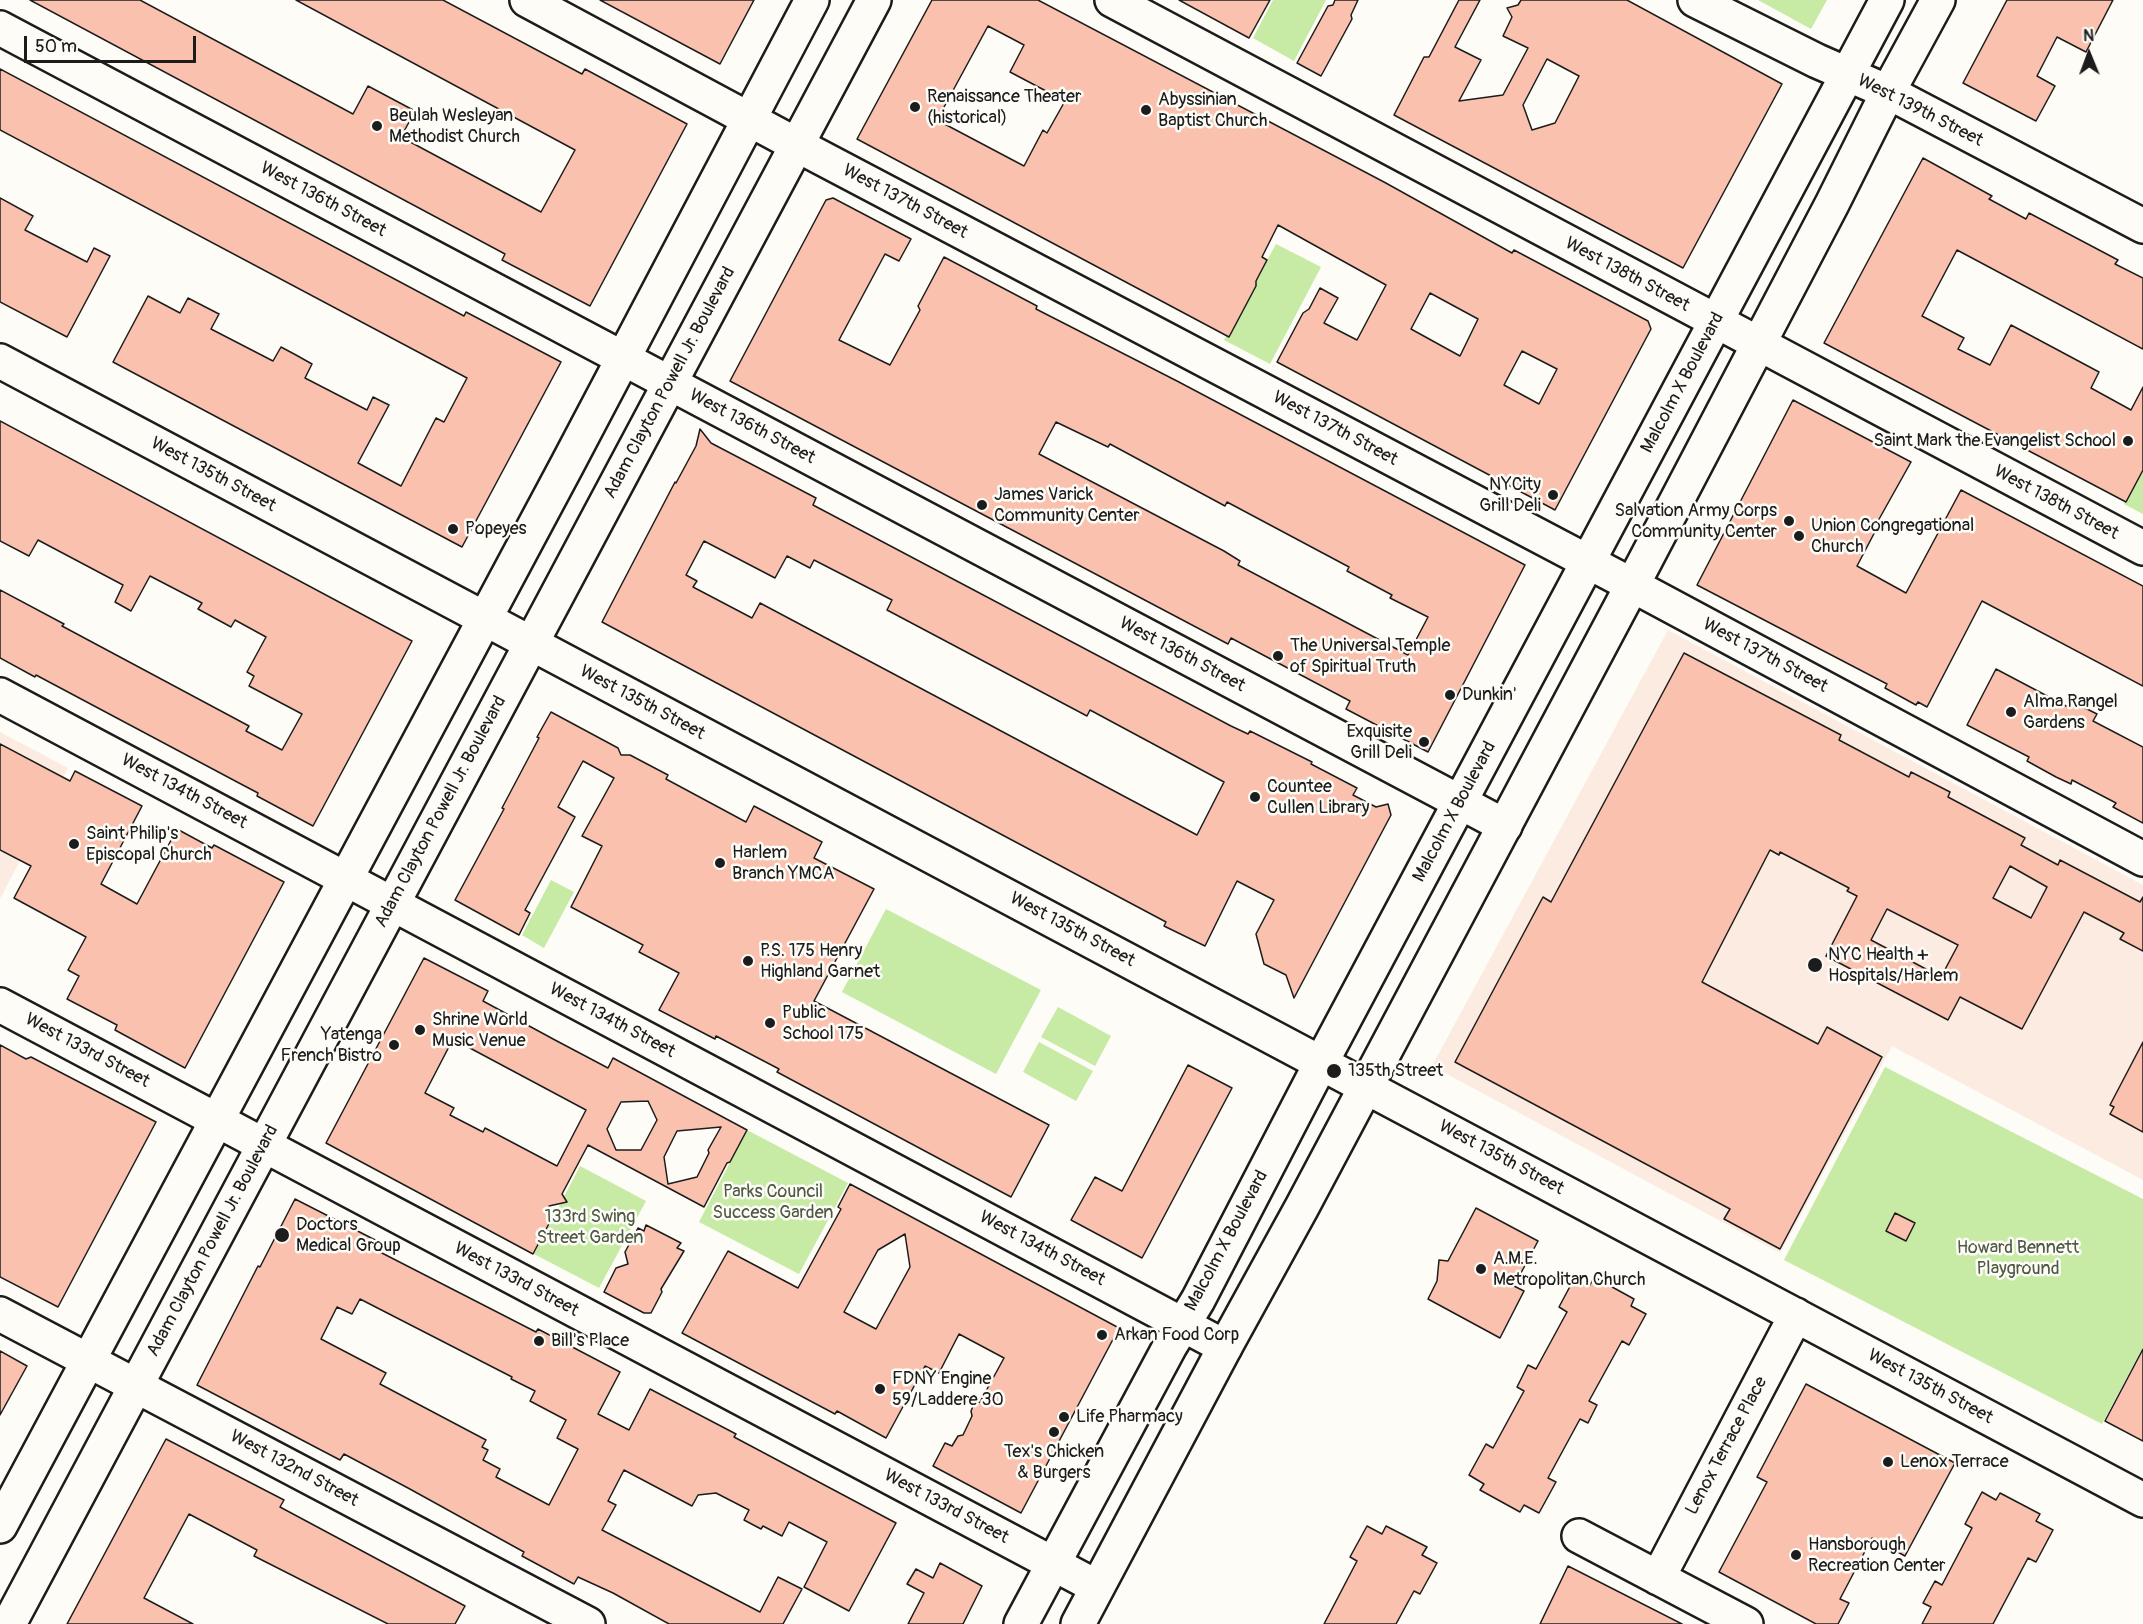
<!DOCTYPE html>
<html>
<head>
<meta charset="utf-8">
<style>
  body { margin:0 }
  #map { position:relative; width:2143px; height:1624px; overflow:hidden; background:#fdfcf7; font-family:Pangolin,sans-serif }
  canvas { display:block }
  .north { position:absolute; left:2059px; top:24px; width:60px; height:60px; -webkit-text-stroke:4px #fdfcf7; paint-order:stroke; rotate:359deg; font-size:16px; font-weight:700; line-height:24px; text-align:center; color:#1c1c1c }
  .north::after { content:''; display:block; margin:auto; width:21px; height:27px; background:#1c1c1c; clip-path:polygon(50% 0,100% 100%,50% 72%,0 100%) }
  .scale { position:absolute; left:24px; top:36px; width:172px; height:27px; box-sizing:border-box; border:3px solid #1c1c1c; border-top:0; padding-left:8px; font-size:18px; line-height:21px; white-space:nowrap; color:#1c1c1c; -webkit-text-stroke:4px #fdfcf7; paint-order:stroke }
</style>
</head>
<body>
<div id="map">
<canvas width="2143" height="1624"></canvas>
<div class="north">N</div>
<div class="scale">50 m</div>
</div>
<script>
const ctx = document.querySelector('canvas').getContext('2d');
ctx.lineJoin = 'round';
function fill(path, color) { ctx.fillStyle = color; ctx.fill(path, 'evenodd'); }
const shape = rows => new Path2D(rows.map(r => 'M' + r).join(''));
function trace(path, color, width, dash) { ctx.strokeStyle = color; ctx.lineWidth = width; ctx.lineCap = dash ? 'butt' : 'round'; ctx.setLineDash(dash || []); ctx.stroke(path); }
function write(font, color, halo, rows, align = 'center') {
  ctx.font = font + ' Pangolin,sans-serif'; ctx.lineWidth = 5; ctx.setLineDash([]); ctx.textBaseline = 'middle'; ctx.strokeStyle = halo; ctx.fillStyle = color; for (const [text, x, y, turn = 0] of rows) {
    ctx.save(); ctx.translate(x, y); ctx.rotate((+turn || 0) * Math.PI / 180); ctx.textAlign = isNaN(turn) ? turn : align; if (halo) ctx.strokeText(text, 0, 0); ctx.fillText(text, 0, 0); ctx.restore();
  }
}
fill(shape([
  [1668,630,2143,885,2143,1180,1892,1046,1780,1253,1432,1066],
  [0,732,68,768,0,899]
]), '#fcebe1');
fill(shape([
  [1273,0,1326,0,1294,61,1253,38],
  [1758,0,1827,0,1811,29],
  [1276,244,1321,267,1270,364,1224,340],
  [2143,468,2143,514,2124,504],
  [551,880,574,892,544,948,522,935],
  [886,909,1041,990,996,1074,842,992],
  [1058,1007,1111,1036,1095,1066,1041,1037],
  [1039,1042,1093,1071,1076,1101,1023,1072],
  [1885,1067,2143,1199,2143,1347,2102,1424,1784,1260],
  [747,1130,848,1183,799,1274,699,1222],
  [580,1166,646,1201,599,1288,534,1254]
]), '#c7eaa4');
const building = shape([
  [30,0,140,0,353,114,368,86,415,111,401,137,541,212,575,150,296,0,443,0,582,74,585,69,687,124,590,306,502,260,505,254,30,0],
  [600,0,754,0,720,64,600,0],
  [932,0,1038,0,1384,182,1512,253,1514,250,1648,321,1651,329,1555,510,1277,362,1303,313,1309,309,1320,288,1338,298,1324,323,1357,340,1386,285,1278,225,1262,257,1267,260,1256,281,1256,286,1229,337,857,139,932,0],
  [988,26,1024,45,1010,72,1065,101,1047,133,1043,130,1024,166,937,120,988,26],
  [1430,293,1478,319,1460,356,1411,329,1430,293],
  [1522,351,1557,369,1539,404,1504,385,1522,351],
  [1179,0,1270,0,1249,38,1179,0],
  [1335,0,1358,0,1351,15,1352,19,1321,76,1297,63,1328,6,1333,5,1335,0],
  [1459,0,1480,0,1455,47,1481,60,1459,101,1503,95,1528,48,1503,36,1512,17,1507,8,1518,5,1521,0,1627,0,1782,84,1683,268,1394,115,1424,57,1429,57,1459,0],
  [1547,59,1579,76,1555,123,1532,130,1523,105,1547,59],
  [2007,0,2113,0,2086,52,2057,37,2037,76,2055,86,2036,121,1963,83,2007,0],
  [0,69,464,316,466,312,561,362,462,547,113,362,148,296,180,313,188,298,219,314,211,329,273,361,281,347,296,355,312,364,305,378,367,410,373,397,389,405,358,463,401,486,436,418,444,422,467,378,0,130,0,69],
  [1923,158,1992,196,1989,199,2026,219,2029,213,2118,260,2115,264,2143,278,2143,349,1957,250,1922,316,1964,338,1958,349,1990,365,2011,325,2099,372,2091,388,2131,410,2143,387,2143,470,2126,502,1824,343,1923,158],
  [0,198,33,216,25,230,87,262,94,248,110,256,67,337,0,302,0,198],
  [833,198,911,239,899,261,885,254,839,340,890,365,920,310,918,306,944,257,1037,306,1036,309,1177,381,1525,565,1428,752,1346,709,1350,701,1231,638,1228,644,730,381,826,200,833,198],
  [1056,422,1108,447,1110,444,1225,506,1227,502,1349,567,1347,571,1392,595,1390,598,1428,617,1408,655,1238,565,1240,561,1224,551,1039,454,1056,422],
  [1793,400,1911,462,1878,521,1878,526,1857,566,1906,593,1961,490,2143,586,2143,686,1982,601,1927,707,1918,702,1916,705,1885,688,1887,684,1697,585,1793,400],
  [0,421,412,641,313,826,257,796,258,793,239,783,36,675,35,677,0,658,0,590,64,624,62,626,249,726,246,731,282,750,302,714,249,686,254,676,247,672,266,637,235,620,231,627,198,609,202,603,150,576,131,611,115,602,123,585,38,540,29,556,0,541,0,421],
  [700,429,711,443,816,498,813,505,1231,726,1248,734,1250,731,1312,762,1311,764,1357,788,1353,795,1376,807,1388,804,1391,815,1294,998,1286,975,1264,964,1256,934,1274,900,1237,881,1205,946,1164,926,1166,922,602,622,675,482,676,483,696,446,700,429],
  [704,541,775,578,787,556,810,568,814,560,892,600,887,610,1087,716,1090,710,1224,782,1197,835,760,603,752,618,693,587,697,581,686,575,704,541],
  [1684,653,1841,735,1839,740,1909,777,1911,772,1950,792,1948,797,2025,838,2021,845,2058,865,2060,860,2140,902,2143,897,2143,951,2120,939,2124,933,2084,912,2022,1029,1960,997,1948,1020,1826,956,1857,896,1847,891,1849,888,1780,852,1779,855,1770,850,1702,982,1818,1044,1827,1027,1882,1057,1780,1249,1724,1219,1730,1209,1455,1062,1543,897,1551,902,1684,653],
  [2010,866,2047,887,2031,918,1993,898,2010,866],
  [1887,909,1958,945,1941,977,1871,940,1887,909],
  [1996,669,2068,707,2071,701,2097,714,2093,721,2143,747,2143,823,2113,807,2116,803,2072,780,2071,784,2056,777,2027,761,2029,757,1967,725,1996,669],
  [551,712,618,748,621,755,630,755,668,775,666,779,746,822,754,806,822,842,814,858,874,889,814,1001,1049,1125,1011,1197,777,1072,779,1069,716,1036,715,1039,659,1010,679,973,639,952,643,945,571,907,602,846,582,836,614,778,583,761,558,807,575,817,525,910,530,913,519,935,455,900,504,809,502,808,539,738,537,737,551,712],
  [0,744,70,781,75,771,142,806,101,884,137,904,177,829,212,848,214,845,284,882,185,1068,115,1030,117,1025,67,999,79,976,68,970,86,937,14,898,31,866,0,850,0,744],
  [424,958,488,991,483,1001,555,1040,608,1068,613,1058,747,1130,730,1162,727,1163,704,1207,588,1145,562,1194,567,1202,549,1206,552,1218,533,1254,326,1143,424,958],
  [453,1039,586,1110,557,1166,485,1128,483,1132,450,1115,454,1108,425,1093,453,1039],
  [648,1101,657,1120,641,1150,616,1150,607,1129,621,1102,648,1101],
  [721,1127,708,1150,709,1153,697,1177,668,1184,664,1157,677,1131,721,1127],
  [2143,1042,2143,1132,2110,1114,2114,1107,2110,1105,2143,1042],
  [0,1045,26,1059,31,1057,156,1122,58,1307,0,1277,0,1045],
  [1188,1065,1232,1088,1142,1258,1071,1220,1095,1177,1122,1191,1188,1065],
  [850,1184,1119,1328,1021,1513,933,1466,945,1443,952,1446,958,1436,963,1435,972,1416,971,1411,974,1404,980,1402,1004,1358,959,1334,939,1373,925,1366,886,1438,837,1411,835,1414,682,1333,728,1251,798,1288,841,1209,838,1207,850,1184],
  [905,1234,910,1267,876,1329,844,1312,878,1250,905,1234],
  [295,1199,383,1244,380,1252,536,1332,538,1329,620,1372,598,1414,629,1430,650,1389,736,1434,734,1437,896,1523,849,1611,804,1587,827,1542,789,1522,782,1536,763,1526,761,1529,744,1520,749,1510,716,1493,698,1495,692,1506,624,1470,608,1501,616,1505,602,1530,760,1612,778,1577,802,1589,783,1624,669,1624,613,1593,578,1577,574,1584,522,1556,524,1552,408,1488,344,1454,340,1460,197,1385,258,1266,260,1267,295,1199],
  [360,1299,512,1377,511,1379,535,1391,530,1401,566,1420,557,1438,578,1449,549,1505,496,1477,500,1469,483,1460,488,1450,482,1447,486,1440,380,1384,386,1373,321,1339,337,1307,352,1314,360,1299],
  [1476,1208,1538,1241,1514,1286,1524,1291,1500,1338,1428,1299,1437,1281,1439,1260,1448,1261,1476,1208],
  [1895,1213,1915,1223,1906,1241,1886,1231,1895,1213],
  [646,1225,681,1243,677,1248,684,1251,661,1289,662,1292,651,1313,644,1313,604,1292,616,1268,628,1264,625,1252,638,1228,644,1231,646,1225],
  [1575,1277,1590,1285,1594,1277,1634,1299,1631,1306,1646,1314,1629,1345,1622,1341,1589,1401,1597,1405,1588,1423,1580,1419,1548,1478,1556,1482,1539,1513,1524,1505,1520,1512,1480,1490,1484,1484,1469,1475,1486,1444,1493,1448,1524,1391,1517,1387,1528,1365,1536,1369,1567,1312,1559,1307,1575,1277],
  [2143,1349,2143,1441,2105,1421,2143,1349],
  [0,1351,27,1366,0,1415,0,1351],
  [1806,1384,1955,1463,1905,1556,1872,1538,1840,1599,1849,1603,1838,1624,1816,1624,1719,1572,1767,1482,1757,1477,1806,1384],
  [166,1439,284,1500,280,1507,465,1606,455,1624,388,1624,254,1556,257,1550,189,1514,144,1598,193,1624,67,1624,166,1439],
  [1982,1492,1996,1500,2000,1493,2040,1514,2036,1521,2053,1530,2036,1562,2028,1558,1993,1624,1922,1624,1931,1607,1923,1603,1935,1581,1942,1585,1972,1528,1965,1524,1982,1492],
  [1367,1526,1382,1534,1386,1526,1427,1547,1422,1555,1437,1563,1420,1594,1414,1591,1396,1624,1324,1624,1357,1561,1350,1557,1367,1526],
  [940,1563,982,1586,963,1624,908,1624,924,1593,907,1584,916,1569,933,1578,940,1563],
  [1568,1566,1682,1624,1540,1624,1568,1566]
]);
fill(building, '#fac2ae');
trace(building, '#1c1c1c', 1.5);
const minor = shape([
  [527,0,797,145,1632,585,2143,859],
  [1112,0,2143,548],
  [1695,0,1817,61,1888,92,2143,226],
  [0,28,1505,826],
  [0,361,2143,1500],
  [0,695,1225,1347],
  [0,1005,1097,1587],
  [0,1314,588,1624],
  [1579,1536,1746,1624],
  [1658,1578,1796,1315]
]);
const major = shape([
  [0,1526,567,465,812,0],
  [9,1624,874,0],
  [1021,1624,1170,1346,1198,1300,1321,1063,1887,0],
  [1078,1624,1225,1347,1302,1207,1644,563,1832,204,1888,92,1938,0]
]);
trace(minor, '#1c1c1c', 38);
trace(major, '#1c1c1c', 38);
trace(minor, '#fdfcf7', 33);
trace(major, '#fdfcf7', 33);
for (const [x, y, r, color] of [
  [915,107,6,"#1c1c1c"],
  [1146,110,6,"#1c1c1c"],
  [377,126,6,"#1c1c1c"],
  [2128,441,6,"#1c1c1c"],
  [1553,495,6,"#1c1c1c"],
  [982,505,6,"#1c1c1c"],
  [1789,521,6,"#1c1c1c"],
  [453,529,6,"#1c1c1c"],
  [1799,536,6,"#1c1c1c"],
  [1278,656,6,"#1c1c1c"],
  [1450,695,6,"#1c1c1c"],
  [2011,712,6,"#1c1c1c"],
  [1424,742,6,"#1c1c1c"],
  [1255,797,6,"#1c1c1c"],
  [74,844,6,"#1c1c1c"],
  [720,863,6,"#1c1c1c"],
  [748,961,6,"#1c1c1c"],
  [1815,965,8,"#1c1c1c"],
  [770,1023,6,"#1c1c1c"],
  [420,1030,6,"#1c1c1c"],
  [394,1045,6,"#1c1c1c"],
  [1334,1071,8,"#1c1c1c"],
  [282,1235,8,"#1c1c1c"],
  [1481,1269,6,"#1c1c1c"],
  [1102,1335,6,"#1c1c1c"],
  [539,1341,6,"#1c1c1c"],
  [880,1389,6,"#1c1c1c"],
  [1064,1417,6,"#1c1c1c"],
  [1054,1432,6,"#1c1c1c"],
  [1888,1462,6,"#1c1c1c"],
  [1796,1555,6,"#1c1c1c"]
]) { const dot = new Path2D(); dot.arc(x, y, r, 0, 2 * Math.PI); ctx.fillStyle = color; ctx.fill(dot); trace(dot, '#fdfcf7', 2); }
write('18px', '#1c1c1c', '#fdfcf7', [
  ["Renaissance Theater",927,97],
  ["(historical)",927,118],
  ["Abyssinian",1158,100],
  ["Baptist Church",1158,121],
  ["Beulah Wesleyan",389,116],
  ["Methodist Church",389,137],
  ["Saint Mark the Evangelist School",2116,441,"right"],
  ["NYCity",1541,485,"right"],
  ["Grill Deli",1541,506,"right"],
  ["James Varick",994,495],
  ["Community Center",994,516],
  ["Salvation Army Corps",1777,511,"right"],
  ["Community Center",1777,532,"right"],
  ["Union Congregational",1811,526],
  ["Church",1811,547],
  ["Popeyes",465,529],
  ["The Universal Temple",1290,646],
  ["of Spiritual Truth",1290,667],
  ["Dunkin'",1462,695],
  ["Alma Rangel",2023,702],
  ["Gardens",2023,723],
  ["Exquisite",1412,732,"right"],
  ["Grill Deli",1412,753,"right"],
  ["Countee",1267,787],
  ["Cullen Library",1267,808],
  ["Saint Philip's",86,834],
  ["Episcopal Church",86,855],
  ["Harlem",732,853],
  ["Branch YMCA",732,874],
  ["P.S. 175 Henry",760,951],
  ["Highland Garnet",760,972],
  ["NYC Health +",1828,955],
  ["Hospitals/Harlem",1828,976],
  ["Public",782,1013],
  ["School 175",782,1034],
  ["Shrine World",432,1020],
  ["Music Venue",432,1041],
  ["Yatenga",382,1035,"right"],
  ["French Bistro",382,1056,"right"],
  ["135th Street",1348,1071],
  ["Doctors",296,1225],
  ["Medical Group",296,1246],
  ["A.M.E.",1493,1259],
  ["Metropolitan Church",1493,1280],
  ["Arkan Food Corp",1114,1335],
  ["Bill's Place",551,1341],
  ["FDNY Engine",892,1379],
  ["59/Laddere 30",892,1400],
  ["Life Pharmacy",1076,1417],
  ["Tex's Chicken",1054,1452,"center"],
  ["& Burgers",1054,1473,"center"],
  ["Lenox Terrace",1900,1462],
  ["Hansborough",1808,1545],
  ["Recreation Center",1808,1566]
], 'left');
write('18px', '#1c1c1c', '#fdfcf7', [
  ["West 139th Street",1920,111,27],
  ["West 136th Street",323,200,28],
  ["West 137th Street",905,202,28],
  ["West 138th Street",1627,275,28],
  ["Adam Clayton Powell Jr. Boulevard",670,383,-62],
  ["Malcolm X Boulevard",1683,383,-62],
  ["West 136th Street",752,427,28],
  ["West 137th Street",1335,429,28],
  ["West 135th Street",213,475,28],
  ["West 138th Street",2056,503,28],
  ["West 136th Street",1182,655,28],
  ["West 137th Street",1765,656,28],
  ["West 135th Street",642,703,28],
  ["West 134th Street",184,792,28],
  ["Adam Clayton Powell Jr. Boulevard",441,812,-62],
  ["Malcolm X Boulevard",1455,812,-62],
  ["West 135th Street",1072,930,28],
  ["West 134th Street",612,1021,28],
  ["West 133rd Street",87,1051,28],
  ["West 135th Street",1501,1158,28],
  ["Adam Clayton Powell Jr. Boulevard",213,1241,-62],
  ["Malcolm X Boulevard",1227,1241,-62],
  ["West 134th Street",1042,1249,28],
  ["West 133rd Street",516,1280,28],
  ["West 135th Street",1930,1387,28],
  ["Lenox Terrace Place",1727,1446,-62],
  ["West 132nd Street",294,1469,28],
  ["West 133rd Street",946,1507,28]
]);
write('18px', '#4f5a45', '#fdfcf7', [
  ["Parks Council",773,1192],
  ["Success Garden",773,1213],
  ["133rd Swing",590,1217],
  ["Street Garden",590,1238],
  ["Howard Bennett",2018,1248],
  ["Playground",2018,1269]
]);
</script>
</body>
</html>
